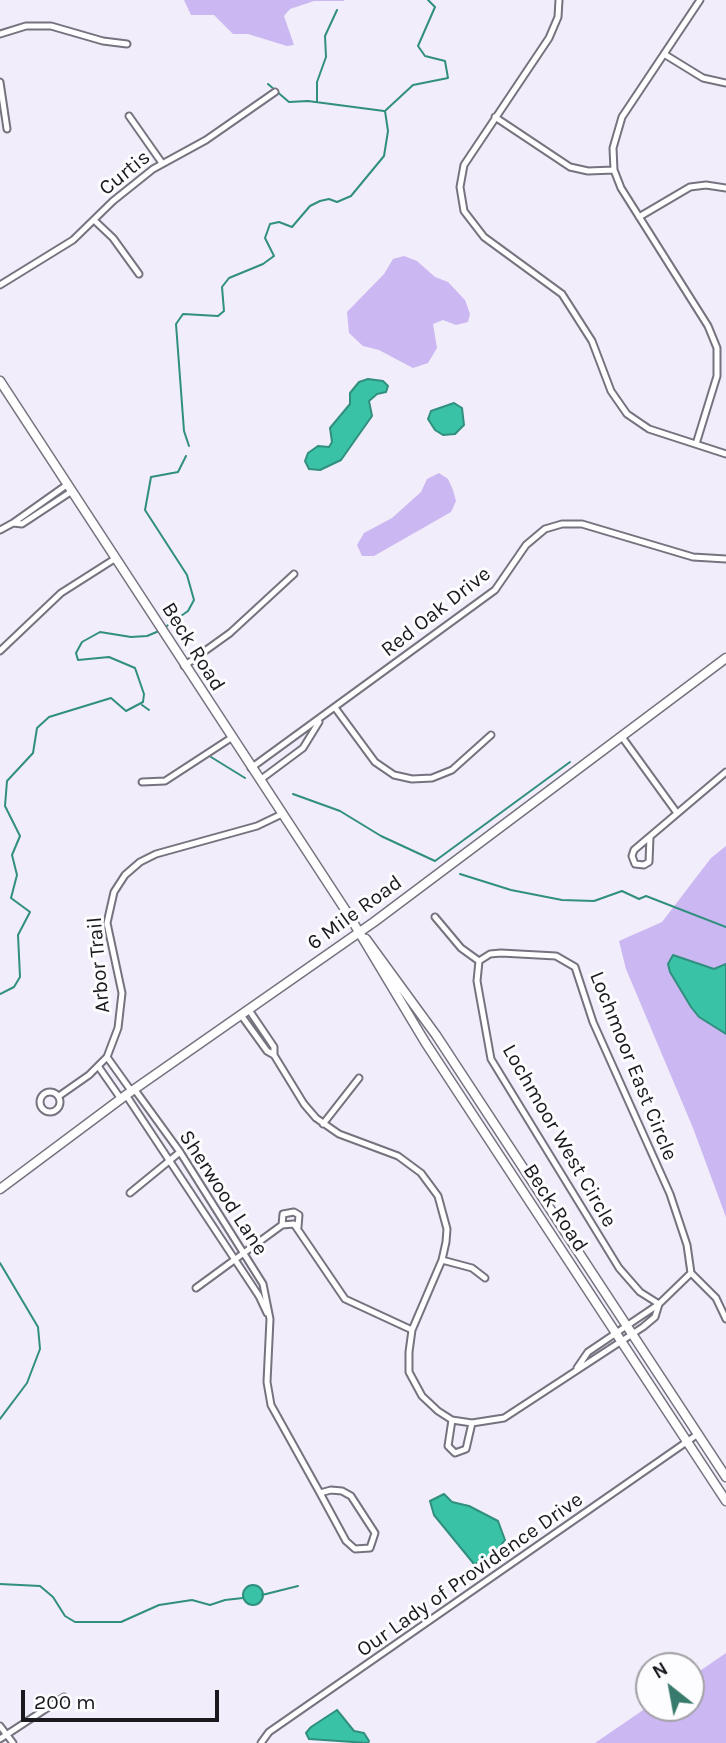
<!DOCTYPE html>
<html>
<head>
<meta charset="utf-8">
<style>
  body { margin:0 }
  #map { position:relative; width:726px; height:1743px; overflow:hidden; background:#f1edfa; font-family:Karla,sans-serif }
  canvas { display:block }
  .north { position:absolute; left:635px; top:1652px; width:70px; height:70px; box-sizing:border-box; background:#fdfcff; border:2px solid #a2a1a5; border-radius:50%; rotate:329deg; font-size:19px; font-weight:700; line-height:28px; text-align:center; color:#1a191e }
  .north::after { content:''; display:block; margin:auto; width:24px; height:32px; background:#387a6b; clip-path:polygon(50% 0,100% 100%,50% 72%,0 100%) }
  .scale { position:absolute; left:21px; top:1690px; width:198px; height:32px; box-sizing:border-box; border:4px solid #1a191e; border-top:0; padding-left:9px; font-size:21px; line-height:24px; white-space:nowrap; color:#1a191e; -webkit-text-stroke:5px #fdfcff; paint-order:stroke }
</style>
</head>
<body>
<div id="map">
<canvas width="726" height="1743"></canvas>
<div class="north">N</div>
<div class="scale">200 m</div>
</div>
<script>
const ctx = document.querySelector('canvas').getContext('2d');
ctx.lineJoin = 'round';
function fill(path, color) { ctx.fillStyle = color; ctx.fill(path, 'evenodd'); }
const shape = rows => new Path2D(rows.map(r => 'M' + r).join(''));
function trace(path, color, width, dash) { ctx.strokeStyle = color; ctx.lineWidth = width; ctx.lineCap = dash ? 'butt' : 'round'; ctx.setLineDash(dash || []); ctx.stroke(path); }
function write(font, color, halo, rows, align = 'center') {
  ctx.font = font + ' Karla,sans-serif'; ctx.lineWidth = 6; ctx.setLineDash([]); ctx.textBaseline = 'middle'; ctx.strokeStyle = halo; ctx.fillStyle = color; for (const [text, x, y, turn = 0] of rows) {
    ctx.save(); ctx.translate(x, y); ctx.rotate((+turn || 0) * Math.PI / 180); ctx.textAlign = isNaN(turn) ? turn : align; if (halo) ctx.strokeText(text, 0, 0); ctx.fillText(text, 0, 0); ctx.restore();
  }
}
fill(shape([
  [184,0,344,0,344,1,314,1,290,9,284,16,294,45,287,46,248,34,233,34,214,15,191,15],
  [404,256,417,261,435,277,448,282,465,300,470,314,468,322,456,325,443,320,433,324,437,348,428,363,413,368,379,350,363,346,349,333,347,312,384,274,393,259],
  [439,473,448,479,453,490,456,501,451,512,374,556,362,556,357,545,364,533,392,518,421,492,427,479],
  [726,846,726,1217,693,1128,626,969,619,941,662,922,711,858],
  [726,1653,726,1743,595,1743,649,1706,691,1708,691,1677]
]), '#cbb7f1');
const water = shape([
  [368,379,383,381,388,386,386,392,377,394,369,401,372,416,341,460,320,470,309,469,305,461,308,453,318,446,329,447,332,442,330,428,350,404,350,393,359,382,368,379],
  [454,403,462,408,464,425,455,434,443,435,435,430,428,419,431,411,454,403],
  [673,955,714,969,726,964,726,1034,699,1017,691,1007,670,972,668,964,673,955],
  [444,1494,452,1502,469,1506,498,1521,505,1540,490,1559,474,1564,434,1515,430,1501,444,1494],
  '243 1595a10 10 0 1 1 20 0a10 10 0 1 1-20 0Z',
  [337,1710,354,1731,364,1733,369,1741,368,1743,309,1739,306,1733,311,1727,337,1710]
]);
fill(water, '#3ac2a7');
trace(water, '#308f7e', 2);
trace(shape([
  [268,84,289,102,308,101,384,111],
  [317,102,317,82,326,57,325,36,337,10],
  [386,110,413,85,448,78,445,61,425,56,418,46,435,7,428,0],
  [189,446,184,431,176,324,183,314,218,316,224,311,222,287,229,278,263,264,274,256,265,238,270,224,279,222,292,227,310,206,320,201,329,199,337,202,351,196,384,156,388,131,385,111],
  [164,628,188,611,194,600,187,575,145,510,151,477,178,472,186,456],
  [142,705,149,710],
  [211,757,245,778],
  [293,794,340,811,381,836,435,861,570,762],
  [460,874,511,890,562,900,594,901,622,891,639,899,646,896,726,927],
  [0,994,14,987,20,977,18,935,30,912,11,898,17,875,12,855,20,836,5,806,7,781,33,753,37,728,49,717,111,698,126,711,143,702,144,694,135,668,109,657,78,660,76,653,82,642,100,632,131,637,147,636,159,631],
  [0,1263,38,1327,40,1349,27,1383,0,1419],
  [0,1584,40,1586,53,1597,65,1616,75,1622,121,1622,159,1605,192,1600,210,1605,225,1600,243,1598],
  [262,1595,298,1586]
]), '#308f7e', 2);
const street = shape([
  [559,0,558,17,549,38,464,165,460,187,464,211,484,237,562,294,592,341,611,391,627,414,649,429,726,454],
  [0,34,26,26,51,26,103,41,127,44],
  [664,54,703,78,726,83],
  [0,82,7,129],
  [129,116,162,163],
  [495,117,570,167,588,171,614,170],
  [639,217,690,187,706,185,726,188],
  [94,220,113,238,139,274],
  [0,285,73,240,113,201,153,169,206,140,275,92],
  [696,444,717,376,717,348,708,326,621,188,614,170,613,148,622,117,700,0],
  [68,484,13,523,22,524,72,491],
  [0,530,13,523],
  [0,651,61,593,116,558],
  [184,666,230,633,294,574],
  [336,709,375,762,394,775,412,779,432,778,452,770,491,735],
  [622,737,677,813],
  [251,768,495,590,526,545,545,529,562,524,582,524,693,557,726,559],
  [260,780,303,748,319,722],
  [142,782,165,781,231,738],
  [650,837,649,862,644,865,635,864,632,856,634,850,726,772],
  [435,917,461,948,479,961],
  [479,961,490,954,501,953,556,956,575,967,593,1022,670,1194,687,1245,691,1273],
  [479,961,477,981,491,1059,619,1268,640,1292,659,1304],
  [249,1010,274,1047,274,1055,304,1104,316,1118,339,1134,398,1156,421,1173,438,1196,447,1229,446,1242,442,1260,412,1330,409,1352,409,1372,422,1396,438,1411,452,1420,472,1423,504,1418,643,1327,655,1317,659,1304],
  [241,1015,267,1051,274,1055],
  [107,1057,132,1092],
  [98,1066,121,1099],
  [135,1090,180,1152,263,1284,270,1319,267,1382,271,1405,320,1493],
  '40 1102a10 10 0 1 1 20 0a10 10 0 1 1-20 0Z',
  [126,1095,259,1296,267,1313],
  [59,1096,89,1075,107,1057,118,1028,122,993,107,923,114,892,125,875,140,862,156,854,257,826,282,814],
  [323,1124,359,1078],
  [130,1193,180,1152],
  [282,1225,283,1214,294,1212,299,1215,298,1227],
  [442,1260,472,1268,485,1278],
  [691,1273,716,1298,726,1319],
  [196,1288,282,1225,294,1224,345,1299,412,1330],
  [577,1368,588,1352,659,1304,691,1273],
  [452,1420,448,1446,455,1453,466,1449,472,1423],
  [331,1490,342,1491,351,1496,375,1533,370,1548,355,1549,346,1541,320,1493,331,1490],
  [0,1726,13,1743],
  [0,1739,64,1697],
  [261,1743,269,1732,698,1434]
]);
const secondary = shape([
  [0,381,350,917,425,1042,726,1501],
  [366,939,436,1035,726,1477],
  [0,1189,126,1095,374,922,726,658]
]);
trace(street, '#76727e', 9);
trace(secondary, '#76727e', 11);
trace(street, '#fff', 5);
trace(secondary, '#fff', 8);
write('21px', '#1a191e', '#fdfcff', [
  ["Curtis",125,173,-39],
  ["Red Oak Drive",436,612,-38],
  ["Beck Road",193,647,58],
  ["6 Mile Road",355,913,-36],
  ["Arbor Trail",99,965,-95],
  ["Lochmoor East Circle",633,1066,68],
  ["Lochmoor West Circle",559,1136,60],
  ["Sherwood Lane",223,1193,57],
  ["Beck Road",555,1208,57],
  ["Our Lady of Providence Drive",470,1575,-35]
]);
</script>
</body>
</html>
